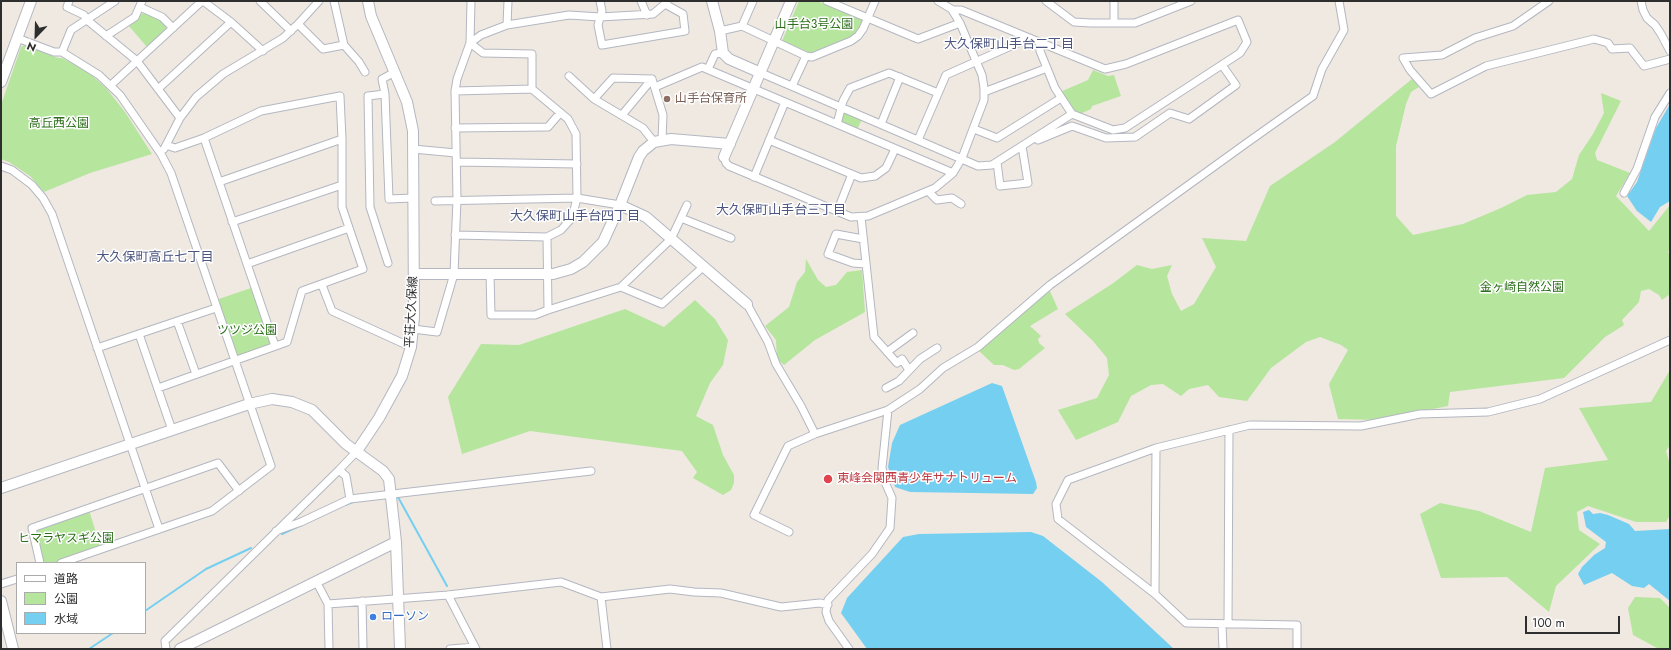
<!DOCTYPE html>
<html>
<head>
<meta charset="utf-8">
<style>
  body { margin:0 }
  #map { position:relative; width:1671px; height:650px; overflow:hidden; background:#efe9e1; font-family:Jost,"Noto Sans JP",sans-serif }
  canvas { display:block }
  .frame { position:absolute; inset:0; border:2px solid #2e2e2e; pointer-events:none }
  .legend { position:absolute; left:16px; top:562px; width:130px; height:72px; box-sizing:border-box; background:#fff; border:1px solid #ababab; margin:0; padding:5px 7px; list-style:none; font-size:12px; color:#2e2e2e }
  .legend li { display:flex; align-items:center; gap:8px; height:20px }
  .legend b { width:20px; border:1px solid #ababab }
  .north { position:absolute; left:16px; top:16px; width:40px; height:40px; -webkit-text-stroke:3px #fff; paint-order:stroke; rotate:203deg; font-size:11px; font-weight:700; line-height:16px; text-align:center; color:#2e2e2e }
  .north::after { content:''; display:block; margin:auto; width:14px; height:18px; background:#2e2e2e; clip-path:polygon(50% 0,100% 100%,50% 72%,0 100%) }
  .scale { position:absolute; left:1525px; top:616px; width:95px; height:18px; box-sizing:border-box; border:2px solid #2e2e2e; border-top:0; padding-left:5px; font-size:12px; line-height:14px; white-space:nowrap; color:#2e2e2e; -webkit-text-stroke:3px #fff; paint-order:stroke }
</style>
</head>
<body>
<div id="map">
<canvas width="1671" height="650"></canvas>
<div class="frame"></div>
<ul class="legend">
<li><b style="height:5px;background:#fff"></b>道路</li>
<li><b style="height:11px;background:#b6e59e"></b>公園</li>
<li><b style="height:11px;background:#75cff0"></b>水域</li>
</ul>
<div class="north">N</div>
<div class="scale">100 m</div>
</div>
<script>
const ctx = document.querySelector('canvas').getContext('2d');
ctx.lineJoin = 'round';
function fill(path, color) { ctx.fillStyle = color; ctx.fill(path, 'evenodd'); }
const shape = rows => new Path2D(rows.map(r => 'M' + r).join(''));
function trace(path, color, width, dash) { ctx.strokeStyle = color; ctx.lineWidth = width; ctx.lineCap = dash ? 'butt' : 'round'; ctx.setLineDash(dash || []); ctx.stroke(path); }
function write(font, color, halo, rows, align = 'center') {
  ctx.font = font + ' Jost,"Noto Sans JP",sans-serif'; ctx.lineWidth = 3; ctx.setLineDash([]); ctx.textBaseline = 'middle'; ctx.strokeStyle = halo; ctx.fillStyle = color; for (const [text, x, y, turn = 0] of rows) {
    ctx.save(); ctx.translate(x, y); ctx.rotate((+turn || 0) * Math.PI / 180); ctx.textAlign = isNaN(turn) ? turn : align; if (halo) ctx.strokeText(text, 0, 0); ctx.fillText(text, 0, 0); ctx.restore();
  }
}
fill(shape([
  [799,1,817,1,863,20,859,29,852,37,810,53,782,41],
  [144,13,158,18,166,26,165,31,147,47,128,25,139,15],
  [25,45,58,58,62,58,87,71,106,88,125,112,152,154,90,173,44,192,30,176,9,162,1,159,1,105,21,47],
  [1093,70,1108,76,1114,75,1121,96,1092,106,1091,109,1080,114,1073,110,1060,92,1088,80],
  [1412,79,1419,87,1411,92,1406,104,1396,146,1396,216,1413,235,1463,224,1501,208,1527,195,1556,192,1572,179,1579,155,1593,134,1604,113,1601,93,1621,101,1595,153,1597,160,1630,173,1616,196,1649,231,1670,205,1670,250,1668,252,1670,256,1670,294,1662,300,1659,295,1649,289,1641,291,1639,302,1622,320,1624,325,1605,337,1564,378,1450,392,1448,406,1378,420,1338,419,1329,384,1348,350,1341,345,1320,337,1306,342,1271,368,1247,401,1219,397,1208,385,1189,389,1181,396,1163,384,1151,385,1131,396,1118,422,1076,440,1058,410,1097,398,1109,375,1107,358,1093,341,1065,314,1112,284,1137,265,1152,269,1172,265,1167,276,1172,294,1181,311,1194,304,1216,267,1202,238,1246,241,1270,186,1335,142],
  [844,111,862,119,857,130,842,124,841,119],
  [806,259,818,280,826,287,836,285,847,272,862,270,865,312,815,340,784,365,777,359,776,340,765,326,789,307,797,282,805,272],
  [251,288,271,343,269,345,239,355,234,354,216,300],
  [1049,289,1058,309,1030,326,1041,336,1038,339,1039,343,1045,348,1019,369,1014,370,1003,365,994,365,979,351,1001,330],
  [695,300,715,319,728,340,723,365,710,383,696,416,713,425,723,455,734,475,734,483,731,490,723,495,693,478,697,472,682,451,530,431,462,454,448,397,481,344,519,345,625,309,664,327],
  [1670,370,1670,445,1666,451,1670,465,1670,515,1666,522,1636,522,1588,506,1577,512,1579,530,1600,544,1556,586,1549,612,1507,577,1441,578,1420,514,1440,503,1479,511,1531,532,1545,468,1608,460,1579,408,1651,402],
  [89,510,100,546,54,563,42,563,36,530],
  [1635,597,1660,598,1670,608,1670,649,1659,649,1633,635,1628,608]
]), '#b6e59e');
fill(shape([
  [1670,104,1670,201,1660,207,1651,222,1637,211,1627,196,1637,182,1656,128],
  [992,383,1002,386,1036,482,1037,488,1033,494,910,492,895,487,888,467,892,443,900,425],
  [1589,510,1593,514,1600,513,1608,515,1629,524,1635,531,1670,529,1670,601,1649,584,1644,588,1632,586,1612,573,1584,585,1578,574,1582,567,1594,555,1605,548,1606,542,1586,527,1583,512],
  [1031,532,1043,536,1102,582,1174,649,867,649,841,613,847,598,903,537,919,534]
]), '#75cff0');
trace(shape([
  [398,497,447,586],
  [345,505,356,501],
  [282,534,297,527],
  [145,611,206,569,251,548],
  [89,649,113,633]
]), '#75cff0', 2);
const street = shape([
  [69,1,67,7,84,15,87,20,137,61,180,118],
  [203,1,231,22,263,51],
  [260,1,291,31],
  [334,1,344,45],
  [600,1,602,11,598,25,602,45,685,31,683,14,665,4],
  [641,1,647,15],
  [827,1,918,39,960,23],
  [1046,1,1074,22,1091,23,1135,23,1191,1],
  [1114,1,1114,23],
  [1549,1,1513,26,1475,38,1442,55,1403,58,1410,70,1431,94,1486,66,1594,39,1608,43,1612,49,1630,48,1644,66,1670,59],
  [1641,1,1643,10,1647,18,1655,25,1661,34,1670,51],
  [140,7,162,17,173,28],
  [298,24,323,49,344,45,359,62,365,72],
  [507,25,508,1],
  [742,26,753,1],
  [720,31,742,26,806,56,792,86],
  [106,36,135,17,142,1],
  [17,38,54,52,62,52,99,75,120,95,161,154,171,173,271,466,212,511,61,563],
  [470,43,481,35,507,25,569,15,600,17,653,14,665,4,667,1],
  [470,43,471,1],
  [1040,43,1040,51,1055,88,1072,114],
  [62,52,71,30,115,1],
  [806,56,812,57,851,41,858,36,863,29,875,1],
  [708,69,715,54,723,53],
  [395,72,382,79,385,94,389,199,413,198],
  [761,73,978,166,992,165,1072,114,1113,130,1125,128,1240,53,1247,42,1238,20,1126,64,1105,69,961,10,953,10,938,1],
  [569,76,594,99,643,128,654,142],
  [111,85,202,1],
  [655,87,702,67,953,173],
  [158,89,231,22],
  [455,91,532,89,568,119,576,134,577,198,572,218,561,230,547,237,455,235],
  [984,92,1047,68],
  [385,94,368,96,370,207,388,263],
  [594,99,613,78,652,79,663,115,662,140],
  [622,115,652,79],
  [837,124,843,101,850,88,889,73,938,93],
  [881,124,900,77],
  [455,128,548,127,560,113],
  [974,129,997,138,1061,98],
  [204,138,275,346],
  [1037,139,1038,140,1072,126,1106,138,1135,137,1170,113,1189,119,1236,85,1222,65],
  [769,140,861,178,875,176,886,168,895,149],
  [918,140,946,75,1029,38],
  [164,149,180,118,196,97,223,74,283,38,298,24,319,1],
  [413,149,456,153],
  [724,157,726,163,729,166,851,217,868,216,935,188,953,173,962,158,984,100,984,88,982,75,960,23,952,10],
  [457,162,577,164],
  [997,162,1000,186,1028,183,1022,146],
  [1,166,12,170,32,185,43,198,52,214,159,529],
  [754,177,785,102],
  [219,182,342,139],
  [928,191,937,200,952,198,961,204],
  [1624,193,1637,169,1655,117,1670,93],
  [435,201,577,198,620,205],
  [837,212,852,174],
  [861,217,874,337,897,363,902,359,909,370],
  [681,218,731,238],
  [232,222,342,185],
  [547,237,548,310],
  [863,239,836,234,828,254,853,263,866,264],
  [247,264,349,228],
  [490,274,491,315,535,315,548,310,621,287,662,304,703,267],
  [322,285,332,311,411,347],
  [621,287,671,239,687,205],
  [747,304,768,342,776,364,801,406,815,434],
  [177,321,196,374],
  [413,329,437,332,454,274,457,199,455,91,457,79,470,43,483,53,532,54,532,89],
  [139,334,172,430],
  [97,348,216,308],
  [887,352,913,333],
  [158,388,287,342,302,291,363,269,342,207,342,139,340,96,261,111,204,138,175,148,166,145],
  [886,388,899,381,920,359,937,348],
  [339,470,346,476,350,499],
  [276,531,301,522,350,499,591,471],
  [789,532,754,515,788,446,815,434,888,410,920,389,943,368,978,347,1050,285,1248,142,1313,96,1322,69,1344,30,1339,1],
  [40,563,32,528,218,463,239,491],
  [316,581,328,604,329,649],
  [1,584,17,579],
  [1155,594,1156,448],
  [448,595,476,649],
  [601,597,670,589,694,592,721,593,781,607,820,603,828,605],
  [362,601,363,649],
  [328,604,448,595,561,582,601,597,607,649],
  [1228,624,1229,430],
  [1222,625,1223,649],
  [166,649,165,641,339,470,357,451],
  [450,649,475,647],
  [849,649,829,621,826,612,828,600,872,554,890,528,892,498,885,482,882,468,888,410],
  [1297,649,1297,625,1186,623,1155,594,1058,519,1056,504,1068,480,1156,448,1250,425,1361,426,1420,414,1488,412,1540,399,1670,340]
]);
const secondary = shape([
  [712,1,720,31,723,53,729,59,761,73],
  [1,82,31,1],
  [730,144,671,139,654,142,643,151,639,157,620,205,646,217,747,304],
  [724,157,791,1],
  [414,274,553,274,571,269,583,262,603,242,620,205],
  [357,451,379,418,402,376,411,347,414,317,413,131,407,102,371,16,368,1],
  [1,488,249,404,272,399,292,402,312,410,346,444,383,471,389,479,396,542,400,649],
  [1,601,13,649],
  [180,649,396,542]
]);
trace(street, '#b4b7c1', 9);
trace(secondary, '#b4b7c1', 12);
trace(street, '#fff', 7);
trace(secondary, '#fff', 10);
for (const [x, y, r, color] of [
  [667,99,4,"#8d6e63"],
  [828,479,5,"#e0444e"],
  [373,617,4,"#3f7fe0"]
]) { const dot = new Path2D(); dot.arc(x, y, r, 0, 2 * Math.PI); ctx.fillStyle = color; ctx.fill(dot); trace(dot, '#fff', 1.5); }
write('12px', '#2c6e1b', '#fff', [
  ["山手台3号公園",814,25],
  ["高丘西公園",59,124],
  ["金ヶ崎自然公園",1522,288],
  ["ツツジ公園",247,331],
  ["ヒマラヤスギ公園",66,539]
]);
write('12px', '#785e54', '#fff', [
  ["山手台保育所",675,99]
], 'left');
write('12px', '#2e2e2e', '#fff', [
  ["平荘大久保線",412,312,-87]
]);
write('12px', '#be3a42', '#fff', [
  ["東峰会関西青少年サナトリューム",837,479]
], 'left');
write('12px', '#366cbe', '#fff', [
  ["ローソン",381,617]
], 'left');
write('13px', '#4d5680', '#fff', [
  ["大久保町山手台二丁目",1009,45],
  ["大久保町山手台三丁目",781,211],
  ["大久保町山手台四丁目",575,217],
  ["大久保町高丘七丁目",155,258]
]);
</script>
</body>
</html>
